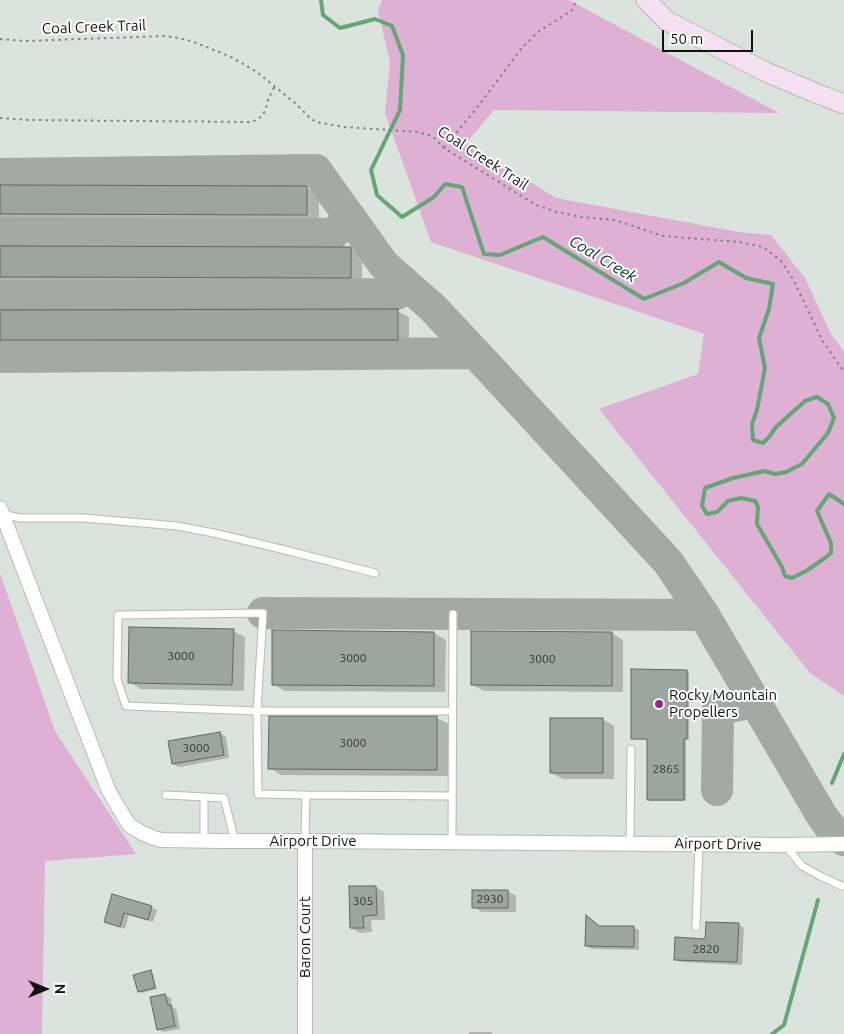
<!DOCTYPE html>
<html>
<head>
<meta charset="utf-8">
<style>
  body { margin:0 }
  #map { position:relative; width:844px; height:1034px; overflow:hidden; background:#dbe4dc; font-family:Ubuntu,sans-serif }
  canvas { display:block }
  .north { position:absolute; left:20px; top:964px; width:50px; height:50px; -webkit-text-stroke:4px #fff; paint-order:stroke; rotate:90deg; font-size:14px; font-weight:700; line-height:20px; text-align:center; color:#101311 }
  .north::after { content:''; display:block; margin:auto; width:18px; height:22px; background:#101311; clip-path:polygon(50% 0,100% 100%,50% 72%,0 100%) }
  .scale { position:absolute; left:662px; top:30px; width:91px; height:22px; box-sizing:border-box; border:2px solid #101311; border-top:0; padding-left:6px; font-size:15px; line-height:18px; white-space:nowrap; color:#101311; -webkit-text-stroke:4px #fff; paint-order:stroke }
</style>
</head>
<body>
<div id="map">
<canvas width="844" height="1034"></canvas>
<div class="north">N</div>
<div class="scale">50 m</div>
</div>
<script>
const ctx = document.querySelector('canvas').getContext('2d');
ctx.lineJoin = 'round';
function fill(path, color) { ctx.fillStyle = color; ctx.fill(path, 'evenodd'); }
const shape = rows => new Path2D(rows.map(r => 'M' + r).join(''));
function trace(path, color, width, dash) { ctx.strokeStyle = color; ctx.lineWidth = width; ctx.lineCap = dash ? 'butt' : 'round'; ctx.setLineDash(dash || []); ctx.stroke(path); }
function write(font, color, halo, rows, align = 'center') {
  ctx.font = font + ' Ubuntu,sans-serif'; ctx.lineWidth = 4; ctx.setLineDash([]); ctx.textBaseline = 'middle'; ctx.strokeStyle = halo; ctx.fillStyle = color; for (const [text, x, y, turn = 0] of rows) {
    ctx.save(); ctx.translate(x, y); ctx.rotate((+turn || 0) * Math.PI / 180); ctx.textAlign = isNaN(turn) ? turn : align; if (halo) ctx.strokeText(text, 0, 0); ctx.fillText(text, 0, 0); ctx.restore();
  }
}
fill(shape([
  [382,0,569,0,779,113,494,110,466,143,556,198,739,232,771,235,805,278,831,334,844,352,844,696,810,673,599,409,698,374,704,334,431,242,385,113,390,62,378,11],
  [0,573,55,731,136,854,45,861,42,1034,0,1034]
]), '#ddb0d4');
fill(shape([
  [0,187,307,188,319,194,319,221,0,220],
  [0,247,351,248,362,255,362,284,0,283],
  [0,311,397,311,409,317,409,346,8,346,0,341],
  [233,631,245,637,244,691,141,689,129,682],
  [273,632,434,633,446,640,445,692,285,691,273,684],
  [612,633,623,640,623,692,484,691,472,685],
  [687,671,689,672,689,740,686,739,686,801,651,801,648,799,649,739,634,739,632,738],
  [270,718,437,718,449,724,448,776,281,775,270,768],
  [602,719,614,726,614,779,563,779,551,773],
  [220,733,226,737,229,758,179,767,173,764],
  [376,887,384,892,385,920,371,920,372,932,360,933,351,928],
  [508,891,516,896,516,912,482,912,473,907],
  [113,895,151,907,157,910,153,922,129,915,125,929,111,924,106,921],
  [592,920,600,927,633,927,639,930,639,950,592,949,586,946],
  [738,924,744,928,742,965,681,962,675,959,706,940],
  [150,972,153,973,157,989,141,993,139,991],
  [165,995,171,998,172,1007,176,1009,180,1029,163,1032,158,1029],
  [469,1032,491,1032,493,1034,469,1034]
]), '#0003');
trace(shape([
  [321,0,323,15,340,28,375,19,392,26,403,55,400,110,371,170,377,195,402,217,434,197,445,184,462,187,484,254,500,255,543,237,644,299,684,283,719,262,746,278,773,284,769,309,759,338,765,368,757,410,752,424,753,440,763,443,769,437,776,427,805,401,817,397,828,404,834,418,828,433,802,464,786,472,775,474,765,471,733,478,705,488,702,506,707,514,717,512,728,501,741,498,755,501,758,507,757,524,782,567,785,576,792,578,806,571,825,558,831,553,831,543,817,511,829,494,844,504],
  [832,783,844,754],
  [772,1034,784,1025,818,900]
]), '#64a774', 4);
trace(shape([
  [0,174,316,170,384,265,433,308,492,371,668,562,704,615,822,816,833,831,844,840],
  [0,233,333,234,350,217],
  [0,296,396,294,410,288],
  [0,357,475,353],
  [263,613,704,615],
  [717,790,718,709,755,702]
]), '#a3aaa4', 32);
const building = shape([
  [0,185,307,186,307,215,0,214,0,185],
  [0,246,351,247,351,278,0,277,0,246],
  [398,309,398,340,0,340,0,310,398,309],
  [129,627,234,629,232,685,128,683,129,627],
  [272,630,434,632,434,686,272,685,272,630],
  [471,631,612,632,612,686,471,685,471,631],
  [631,669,687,670,687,739,684,739,684,800,647,800,647,739,631,739,631,669],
  [269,716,437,716,437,770,268,769,269,716],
  [550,718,603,718,603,773,550,773,550,718],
  [220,732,224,755,172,764,168,741,220,732],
  [349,886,376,886,377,915,363,916,364,928,350,928,349,886],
  [472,890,508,890,508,908,472,908,472,890],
  [112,894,152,906,148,920,124,913,120,927,104,922,112,894],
  [586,915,599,926,634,926,634,947,585,946,586,915],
  [706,922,739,923,737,962,674,960,675,937,705,939,706,922],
  [151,970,155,988,138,992,133,975,151,970],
  [165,994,168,1005,171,1005,175,1026,157,1030,150,997,165,994]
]);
fill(building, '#9ca59e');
trace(building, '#5f6760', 1);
const lane = shape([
  [2,514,20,518,84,518,177,526,214,533,277,548,375,573],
  [166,795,224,798,235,841],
  [306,795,452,796],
  [204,797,204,841],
  [305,841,306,795,258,794,257,711,126,706,117,679,118,615,263,613,257,711,452,711],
  [452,842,453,614],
  [630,844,631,749],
  [785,845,802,866,822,877,844,887],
  [696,927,699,844]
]);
const street = shape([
  [0,508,108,789,114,800,129,825,142,833,154,838,161,840,224,841,305,841,785,845,844,844],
  [305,841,305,1034]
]);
const secondary = shape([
  [646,0,667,21,766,72,813,92,844,104]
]);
trace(lane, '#b2bbb4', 9);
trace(street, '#b2bbb4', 16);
trace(secondary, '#b2bbb4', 21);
trace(shape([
  [0,39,25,41,165,36,178,38,191,41,229,56,257,72,295,103,310,118,316,122,344,127,418,132,432,136,444,148,536,205,557,212,581,217,615,220,663,236,740,242,763,247,781,261,793,279,822,340,844,372],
  [0,118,29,120,250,122,257,120,263,115,266,108,269,97,275,86],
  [444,148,476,109,522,48,538,32,571,11,577,0]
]), '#7f8580', 2, [2.5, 4]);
trace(lane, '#fff', 7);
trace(street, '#fff', 14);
trace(secondary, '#f4e0f0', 19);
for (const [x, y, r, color] of [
  [659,704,5,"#952788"]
]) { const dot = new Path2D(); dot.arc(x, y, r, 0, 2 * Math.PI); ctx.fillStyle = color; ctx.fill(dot); trace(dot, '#fff', 2); }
write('12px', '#333834', null, [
  ["3000",181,656],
  ["3000",353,658],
  ["3000",542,659],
  ["3000",353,743],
  ["3000",196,748],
  ["2865",666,769],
  ["2930",490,899],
  ["305",363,901],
  ["2820",706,949]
]);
write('15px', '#101311', '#fff', [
  ["Coal Creek Trail",94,27,-2],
  ["Coal Creek Trail",483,158,33],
  ["Airport Drive",313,841],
  ["Airport Drive",718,844,1],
  ["Baron Court",305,937,-90]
]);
write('15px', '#101311', '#fff', [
  ["Rocky Mountain",669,695],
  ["Propellers",669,712]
], 'left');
write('italic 16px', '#013716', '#fff', [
  ["Coal Creek",603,259,31]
]);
</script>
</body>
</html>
